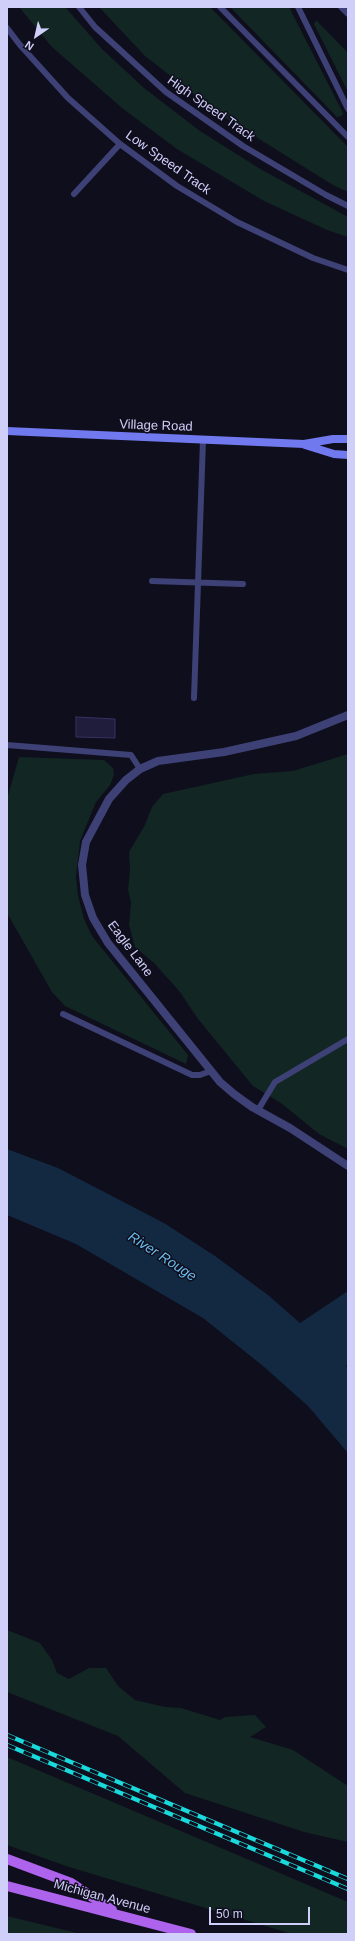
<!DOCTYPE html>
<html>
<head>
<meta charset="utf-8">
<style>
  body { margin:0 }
  #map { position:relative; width:355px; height:1941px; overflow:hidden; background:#0f0e1d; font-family:Helvetica,sans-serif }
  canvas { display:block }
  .frame { position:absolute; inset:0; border:8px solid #d0cff9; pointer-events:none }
  .north { position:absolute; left:16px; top:16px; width:40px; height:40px; -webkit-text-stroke:3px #0f0e1d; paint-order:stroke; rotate:214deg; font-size:11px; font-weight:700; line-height:16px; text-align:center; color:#d0cff9 }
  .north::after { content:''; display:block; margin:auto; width:14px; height:18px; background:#d0cff9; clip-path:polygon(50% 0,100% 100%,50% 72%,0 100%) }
  .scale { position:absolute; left:209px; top:1907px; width:101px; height:18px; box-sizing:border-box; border:2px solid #d0cff9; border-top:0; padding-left:5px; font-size:12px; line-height:14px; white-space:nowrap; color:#d0cff9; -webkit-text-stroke:3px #0f0e1d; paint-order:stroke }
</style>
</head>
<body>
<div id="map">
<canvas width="355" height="1941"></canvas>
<div class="frame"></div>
<div class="north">N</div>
<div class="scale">50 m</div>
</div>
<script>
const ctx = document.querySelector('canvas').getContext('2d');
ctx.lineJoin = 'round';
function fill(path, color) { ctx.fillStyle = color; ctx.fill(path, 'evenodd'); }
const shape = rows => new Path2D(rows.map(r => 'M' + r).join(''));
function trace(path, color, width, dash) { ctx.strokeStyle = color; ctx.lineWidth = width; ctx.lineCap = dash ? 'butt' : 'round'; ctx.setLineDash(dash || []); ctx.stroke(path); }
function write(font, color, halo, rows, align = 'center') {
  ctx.font = font + ' Helvetica,sans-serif'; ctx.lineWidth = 3; ctx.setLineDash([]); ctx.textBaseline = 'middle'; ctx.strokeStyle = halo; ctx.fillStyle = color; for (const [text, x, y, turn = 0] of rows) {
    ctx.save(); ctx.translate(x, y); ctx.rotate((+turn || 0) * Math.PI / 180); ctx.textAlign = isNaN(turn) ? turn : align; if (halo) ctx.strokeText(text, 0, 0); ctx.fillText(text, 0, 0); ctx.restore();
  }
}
fill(shape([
  [19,7,65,7,102,49,144,88,200,131,262,170,348,217,348,237,327,230,264,201,177,149,122,108,52,47],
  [99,7,210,7,348,147,348,192,333,185,219,114,145,56],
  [230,7,289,7,341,109,343,114,341,116,337,117],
  [316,20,348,53,348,92,314,24],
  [348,754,348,1149,319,1134,281,1103,253,1086,198,1019,180,992,154,963,135,947,129,925,131,902,128,890,130,870,129,852,145,825,152,807,163,794,254,774,293,771],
  [19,757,104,760,113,768,114,775,110,785,96,802,80,841,76,877,78,896,84,919,92,936,188,1055,186,1064,65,1006,52,992,7,913,7,799],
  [7,1630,40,1643,52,1660,57,1673,69,1679,89,1668,106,1668,118,1686,135,1700,165,1707,181,1708,220,1720,225,1717,255,1715,266,1727,250,1737,293,1750,348,1786,348,1842,304,1832,185,1793,118,1736,7,1692],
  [7,1757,348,1902,348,1934,292,1934,69,1867,7,1845],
  [7,1916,77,1933,83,1934,7,1934]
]), '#122623');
fill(shape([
  [7,1149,58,1168,164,1223,215,1256,268,1295,300,1323,348,1291,348,1363,346,1366,348,1368,348,1453,308,1406,263,1366,203,1318,76,1244,7,1215]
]), '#132941');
const building = shape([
  [76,717,115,719,115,738,76,737,76,717]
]);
fill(building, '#201c3b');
trace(building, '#373165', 1);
trace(shape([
  [79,7,95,27,166,92,243,146,326,195,348,206],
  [220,7,348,137],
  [298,7,348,109],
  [341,7,348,14],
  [7,28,20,45,68,98,120,144,177,186,237,222,313,258,348,270],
  [74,194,120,144],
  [152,581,243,584],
  [194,698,203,440],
  [7,745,131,755,140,769],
  [63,1014,192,1075,200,1075,211,1071],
  [258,1110,275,1082,348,1039]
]), '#3e4176', 6);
trace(shape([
  [348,715,296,736,224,752,158,761,140,769,126,780,109,799,86,842,82,865,85,895,93,918,108,943,220,1082,234,1094,252,1107,290,1128,348,1166]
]), '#3e4176', 8);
trace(shape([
  [7,431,304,444,333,439,348,439],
  [305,445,334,454,348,455]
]), '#7179ee', 8);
trace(shape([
  [7,1859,71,1883,112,1910],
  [7,1886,191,1934]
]), '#ad63ec', 10);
const rail = shape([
  [7,1735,348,1879],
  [7,1745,348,1889]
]);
trace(rail, '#1ad9db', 4.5);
trace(rail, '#0f0e1d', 3, [9]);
write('13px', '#d0cff9', '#0f0e1d', [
  ["High Speed Track",211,109,35],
  ["Low Speed Track",168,163,35],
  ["Village Road",156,426,2],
  ["Eagle Lane",130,949,53],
  ["Michigan Avenue",102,1897,15]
]);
write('italic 14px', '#69bced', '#0f0e1d', [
  ["River Rouge",162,1257,33]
]);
</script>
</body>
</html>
